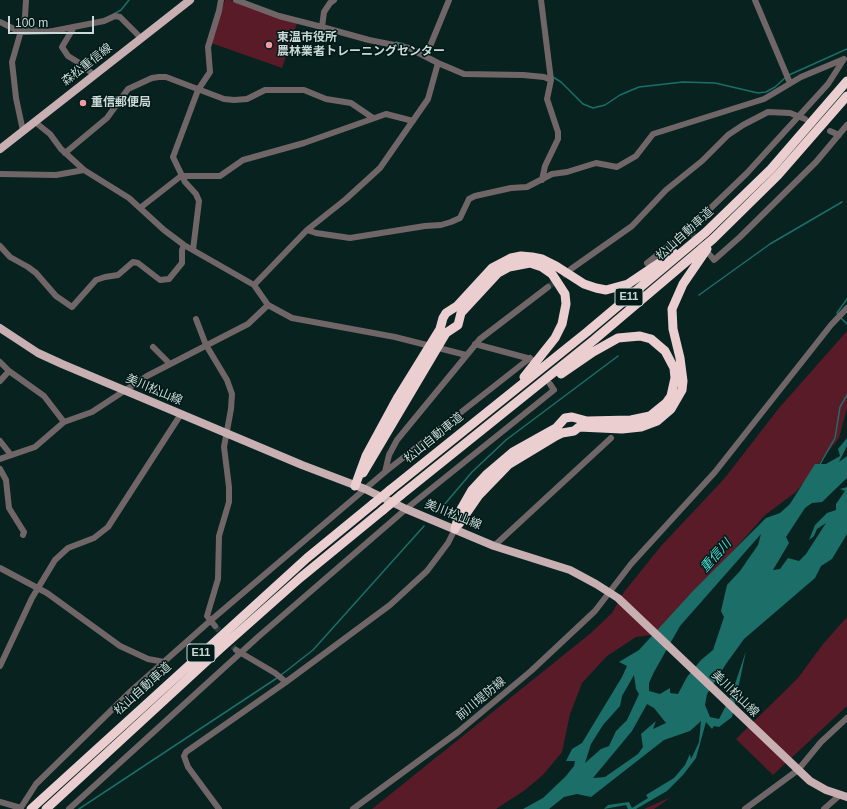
<!DOCTYPE html>
<html>
<head>
<meta charset="utf-8">
<style>
  body { margin:0 }
  #map { position:relative; width:847px; height:809px; overflow:hidden; background:#082220; font-family:Arial,sans-serif }
  canvas { display:block }
  .scale { position:absolute; left:8px; top:16px; width:86px; height:18px; box-sizing:border-box; border:2px solid #cbdad8; border-top:0; padding-left:5px; font-size:12px; line-height:14px; white-space:nowrap; color:#cbdad8; -webkit-text-stroke:3px #011917; paint-order:stroke }
</style>
</head>
<body>
<div id="map">
<canvas width="847" height="809"></canvas>
<div class="scale">100 m</div>
</div>
<script>
const ctx = document.querySelector('canvas').getContext('2d');
ctx.lineJoin = 'round';
function fill(path, color) { ctx.fillStyle = color; ctx.fill(path, 'evenodd'); }
const shape = rows => new Path2D(rows.map(r => 'M' + r).join(''));
function trace(path, color, width, dash) { ctx.strokeStyle = color; ctx.lineWidth = width; ctx.lineCap = dash ? 'butt' : 'round'; ctx.setLineDash(dash || []); ctx.stroke(path); }
function write(font, color, halo, rows, align = 'center') {
  ctx.font = font + ' Arial,"Noto Sans JP",sans-serif'; ctx.lineWidth = 3; ctx.setLineDash([]); ctx.textBaseline = 'middle'; ctx.strokeStyle = halo; ctx.fillStyle = color; for (const [text, x, y, turn = 0] of rows) {
    ctx.save(); ctx.translate(x, y); ctx.rotate((+turn || 0) * Math.PI / 180); ctx.textAlign = isNaN(turn) ? turn : align; if (halo) ctx.strokeText(text, 0, 0); ctx.fillText(text, 0, 0); ctx.restore();
  }
}
fill(shape([
  [225,0,230,0,297,23,282,68,211,43],
  [847,331,847,408,839,438,796,492,765,515,717,569,667,633,636,637,607,656,582,683,570,714,562,752,543,775,525,790,496,809,372,809,591,633,612,613,624,592,661,546,724,479,779,408],
  [847,617,847,706,773,775,736,739,798,678,823,644],
  [671,797,654,809,644,809]
]), '#5a1b28');
fill(shape([
  [847,438,847,446,839,462,847,456,847,478,822,502,812,503,805,508,786,537,789,543,773,570,780,569,788,558,799,561,806,554,826,523,817,529,814,536,809,540,815,525,827,513,836,510,836,504,845,491,840,489,847,487,847,534,832,559,821,566,815,578,744,639,726,664,707,694,705,705,710,717,719,719,731,696,746,651,732,717,719,727,714,726,712,729,706,722,696,758,683,775,667,791,636,809,628,809,626,805,604,809,608,805,629,802,632,808,648,798,646,795,674,778,685,765,690,754,691,759,694,753,699,742,701,721,690,731,664,740,591,797,577,794,564,797,549,809,523,809,543,798,566,776,574,766,575,761,566,761,572,749,582,743,622,677,627,666,619,662,639,650,693,591,766,518,780,513,790,504,815,464,826,464,840,456,838,449],
  [761,534,758,545,740,571,727,585,721,611,724,617,713,650,701,660,687,677,678,694,670,693,670,688,660,694,649,691,649,683,654,672,680,626],
  [634,675,636,689,639,694,627,720,616,731,609,746,601,749,585,763,591,744,603,725,620,706,622,696],
  [647,704,654,708,666,723,653,729,656,721,641,734,643,747,638,754,605,777,593,778,632,731]
]), '#1c6f69');
trace(shape([
  [114,14,121,10,129,0],
  [24,28,42,28],
  [396,42,404,44],
  [789,75,847,49],
  [553,77,561,82,583,104,593,108,605,105,620,95,639,87,683,82,715,83,758,93,766,92,775,87,786,77],
  [699,295,770,244,842,202],
  [839,315,837,313,847,299],
  [841,318,847,324],
  [819,466,835,438,840,407,847,395],
  [438,512,472,472,506,440,618,356],
  [281,675,313,650,424,526],
  [79,809,277,678]
]), '#1c6f69', 1.5);
trace(shape([
  [692,234,705,250],
  [548,287,569,271],
  [215,626,236,650]
]), '#253e3c', 6, [6, 3]);
trace(shape([
  [236,0,279,16,322,27],
  [334,0,330,3,324,12,322,27,369,40,409,48,438,63,464,74,523,75,544,77,551,80],
  [541,0,551,80,547,99,558,132,558,139,545,166,542,180],
  [755,0,790,83],
  [0,22,20,32,53,31,104,21,115,16,120,17,141,38],
  [74,27,62,47,68,56,81,64,94,75],
  [426,56,449,0],
  [35,122,50,134,61,149,84,170],
  [23,131,16,98,12,62,25,17,26,0],
  [830,131,839,135],
  [65,153,107,118,128,89,152,78,159,77,166,77,224,99,234,100,247,99,265,90,304,90,326,99,351,103,373,118],
  [0,174,56,175,84,170,129,198,164,230,184,245,254,285,268,305,292,318,395,337,466,355],
  [140,208,181,176,220,176,243,160,304,143,386,114,413,121],
  [307,230,316,233,350,238,425,226,441,225,451,222,460,218,469,199,475,196,511,188,527,187,552,174,567,172,596,163,617,167,636,156,653,134,764,99,801,77,844,59],
  [0,246,10,257,28,267,36,273,56,296,72,307,96,280,105,277,118,275,133,262,138,263,160,280,169,279,182,263,182,250,184,245],
  [193,250,199,201,196,194,185,182,173,157,198,90,210,72,208,47,219,11,221,0],
  [710,255,714,260,740,237,816,162,847,125],
  [647,263,688,230,747,173,828,84,844,59],
  [571,269,632,226,666,190,702,161,728,135,743,125,768,112,790,113,805,119],
  [254,285,307,230,346,199,380,168,428,99,438,63],
  [196,319,206,345,227,380,232,394,231,409,224,447,229,487,229,502,219,536,218,579,207,616,215,626],
  [475,344,531,359],
  [153,347,170,364],
  [0,362,9,371,44,396,64,422],
  [0,381,9,371],
  [0,441,11,455],
  [0,459,35,447,64,422,92,412,147,376,248,324,268,305],
  [0,469,6,480,9,508,24,532,23,535],
  [385,472,389,455,397,440,480,339,548,287],
  [494,546,611,438],
  [0,568,47,593,120,646,148,659,164,662],
  [236,650,275,673,286,682],
  [0,666,32,598,55,560,68,548,94,538,108,527,181,414],
  [0,802,21,808],
  [20,809,36,784,131,691,210,621,385,472,530,358],
  [69,809,258,637,406,509,554,390,550,384],
  [219,809,188,767,184,756,186,752,286,682,390,605,427,571,448,543,455,529],
  [353,809,458,732,531,671,595,611,631,564,715,472,831,325,847,308],
  [745,809,798,770,821,742,847,718],
  [824,809,840,795]
]), '#716667', 6);
trace(shape([
  [0,149,190,0],
  [0,328,38,353,62,364,302,465,365,489,406,509,494,546,570,570,596,584,618,598,810,781,826,790,847,797]
]), '#c8b0b2', 8);
trace(shape([
  [363,473,446,333,458,325,461,313,498,273,509,267,530,263,542,267,552,274,565,294,566,304,562,324,555,338,524,377],
  [355,486,366,456,398,397,440,329,443,318,446,313,457,306,492,268,511,258,521,256,532,257,542,259,556,266,584,284,596,288,606,290,628,284,674,253],
  [390,490,587,332,706,232,771,169,847,81],
  [401,495,594,340,713,239,778,175,847,96],
  [459,524,479,495,508,465,556,436,562,433,574,431,579,427,622,429,641,427,657,421,671,409,682,390,683,381,680,358,673,329,672,309,683,284,707,249],
  [455,529,460,511,472,490,486,475,513,452,556,428,565,418,572,417,587,421,631,420,650,416,666,403,671,396,675,378,674,368,665,351,651,339,640,336,618,338,593,352,561,374],
  [31,809,307,558,373,504],
  [46,809,221,648,300,578,383,510]
]), '#eaced0', 9);
trace(shape([
  [373,504,390,490],
  [383,510,401,495]
]), '#eaced0', 9);
for (const [x, y, r, color] of [
  [269,45,4,"#f49aa5"],
  [83,103,4,"#f49aa5"]
]) { const dot = new Path2D(); dot.arc(x, y, r, 0, 2 * Math.PI); ctx.fillStyle = color; ctx.fill(dot); trace(dot, '#011917', 1.5); }
for (const [x, y, w] of [
  [629,297,28],
  [201,653,28]
]) { const box = new Path2D(); box.roundRect(x - w / 2, y - 9, w, 18, 3); ctx.fillStyle = '#011917'; ctx.fill(box); trace(box, '#cbdad8', 1); }
write('bold 11px', '#cbdad8', null, [
  ["E11",629,297],
  ["E11",201,653]
]);
write('bold 12px', '#cbdad8', '#011917', [
  ["東温市役所",277,38],
  ["農林業者トレーニングセンター",277,52],
  ["重信郵便局",91,103]
], 'left');
write('12px', '#cbdad8', '#011917', [
  ["森松重信線",87,65,-38],
  ["松山自動車道",685,234,-42],
  ["美川松山線",154,390,23],
  ["松山自動車道",434,438,-39],
  ["美川松山線",453,515,22],
  ["松山自動車道",143,689,-42],
  ["美川松山線",735,694,44],
  ["前川堤防線",481,699,-40]
]);
write('italic 13px', '#43dcd2', '#011917', [
  ["重信川",716,556,-48]
]);
</script>
</body>
</html>
